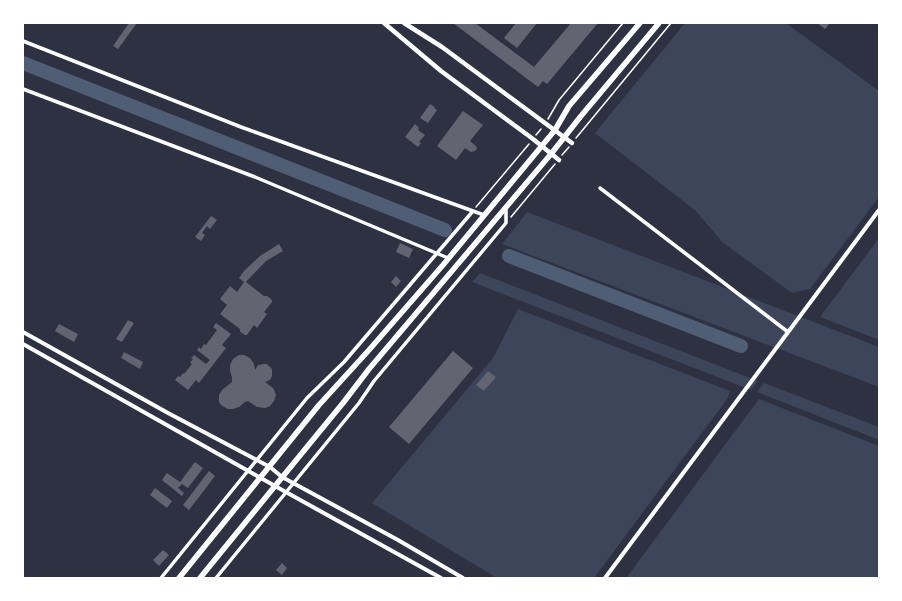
<!DOCTYPE html>
<html>
<head>
<meta charset="utf-8">
<style>
  body { margin:0 }
  #map { position:relative; width:902px; height:601px; overflow:hidden; background:#2d3142; font-family:"Open Sans",sans-serif }
  canvas { display:block }
  .frame { position:absolute; inset:0; border:24px solid #fff; pointer-events:none }
</style>
</head>
<body>
<div id="map">
<canvas width="902" height="601"></canvas>
<div class="frame"></div>
</div>
<script>
const ctx = document.querySelector('canvas').getContext('2d');
ctx.lineJoin = 'round';
function fill(path, color) { ctx.fillStyle = color; ctx.fill(path, 'evenodd'); }
const shape = rows => new Path2D(rows.map(r => 'M' + r).join(''));
function trace(path, color, width, dash) { ctx.strokeStyle = color; ctx.lineWidth = width; ctx.lineCap = dash ? 'butt' : 'round'; ctx.setLineDash(dash || []); ctx.stroke(path); }
fill(shape([
  [685,23,786,23,879,91,879,197,810,289,792,293,722,242,696,211,595,133],
  [527,212,879,347,879,387,502,244],
  [879,238,879,340,820,317],
  [480,273,758,381,751,390,472,282],
  [518,309,730,391,728,398,594,578,497,578,372,503,493,358],
  [764,383,879,427,879,440,757,392],
  [759,399,879,446,879,578,626,578]
]), '#3c4559');
trace(shape([
  [23,63,445,230],
  [509,256,741,346]
]), '#4f5d75', 14);
fill(shape([
  [129,23,137,23,118,49,113,46],
  [453,23,475,23,534,67,571,23,598,23,547,84,543,81,538,87],
  [516,23,537,23,517,48,504,38],
  [817,23,830,23,825,29],
  [430,104,435,107,434,108,437,110,428,123,420,118],
  [463,111,483,125,470,141,476,146,477,149,475,151,471,152,465,148,456,160,437,146],
  [415,124,419,128,418,130,425,135,419,142,421,143,418,147,405,137],
  [211,216,217,220,210,229,207,226,202,233,205,235,201,241,195,237],
  [400,243,413,249,409,258,396,252],
  [279,244,283,251,266,261,246,282,264,296,267,296,272,300,272,302,264,312,267,314,257,328,254,325,247,335,245,335,240,332,240,329,220,314,227,305,220,299,230,286,237,292,244,282,239,278,244,271,260,256],
  [396,276,401,281,396,287,391,282],
  [128,320,134,323,122,342,116,339],
  [216,323,231,334,222,345,226,348,199,383,196,380,188,390,175,380,178,376,180,377,183,373,184,374,192,364,190,363,193,359,191,358,194,355,206,364,210,360,197,350,199,347,201,349,204,344,206,345,217,330,213,327],
  [59,324,78,334,74,342,55,331],
  [453,351,473,368,409,444,389,427],
  [124,352,143,362,140,369,121,358],
  [239,355,244,355,250,358,254,364,255,370,258,365,264,364,267,364,272,369,272,376,270,380,265,382,273,388,275,392,276,395,274,401,270,406,265,408,257,407,248,401,245,402,239,407,233,409,228,409,221,405,219,402,219,395,222,390,232,382,232,377,230,371,230,365,233,359],
  [488,371,496,377,484,391,476,385],
  [195,462,203,468,188,488,182,484,178,488,184,493,182,496,162,480,167,473,180,482],
  [209,471,215,476,189,510,183,505],
  [155,488,172,501,167,508,150,495],
  [163,550,169,555,159,566,153,560],
  [282,563,287,568,282,575,276,570]
]), '#626471');
trace(shape([
  [548,119,559,100,623,23],
  [536,135,541,129],
  [576,138,671,23],
  [562,155,569,147],
  [476,207,529,144],
  [511,217,555,164]
]), '#fff', 1.5);
trace(shape([
  [23,41,241,127,484,215],
  [23,89,255,177,448,258],
  [600,188,788,332],
  [161,578,307,398,344,362,473,211],
  [216,578,359,403,374,381,506,223,506,207]
]), '#fff', 3.5);
trace(shape([
  [23,332,168,413,270,467,282,477,398,540,463,578],
  [23,344,275,486,441,578],
  [605,578,879,210]
]), '#fff', 4);
trace(shape([
  [384,23,441,71,533,139,559,160],
  [404,23,442,47,572,143]
]), '#fff', 4.5);
trace(shape([
  [179,578,319,405,369,350,443,265,555,130,569,106,640,23],
  [200,578,275,486,343,403,369,369,551,154,581,116,659,23]
]), '#fff', 5.5);
</script>
</body>
</html>
